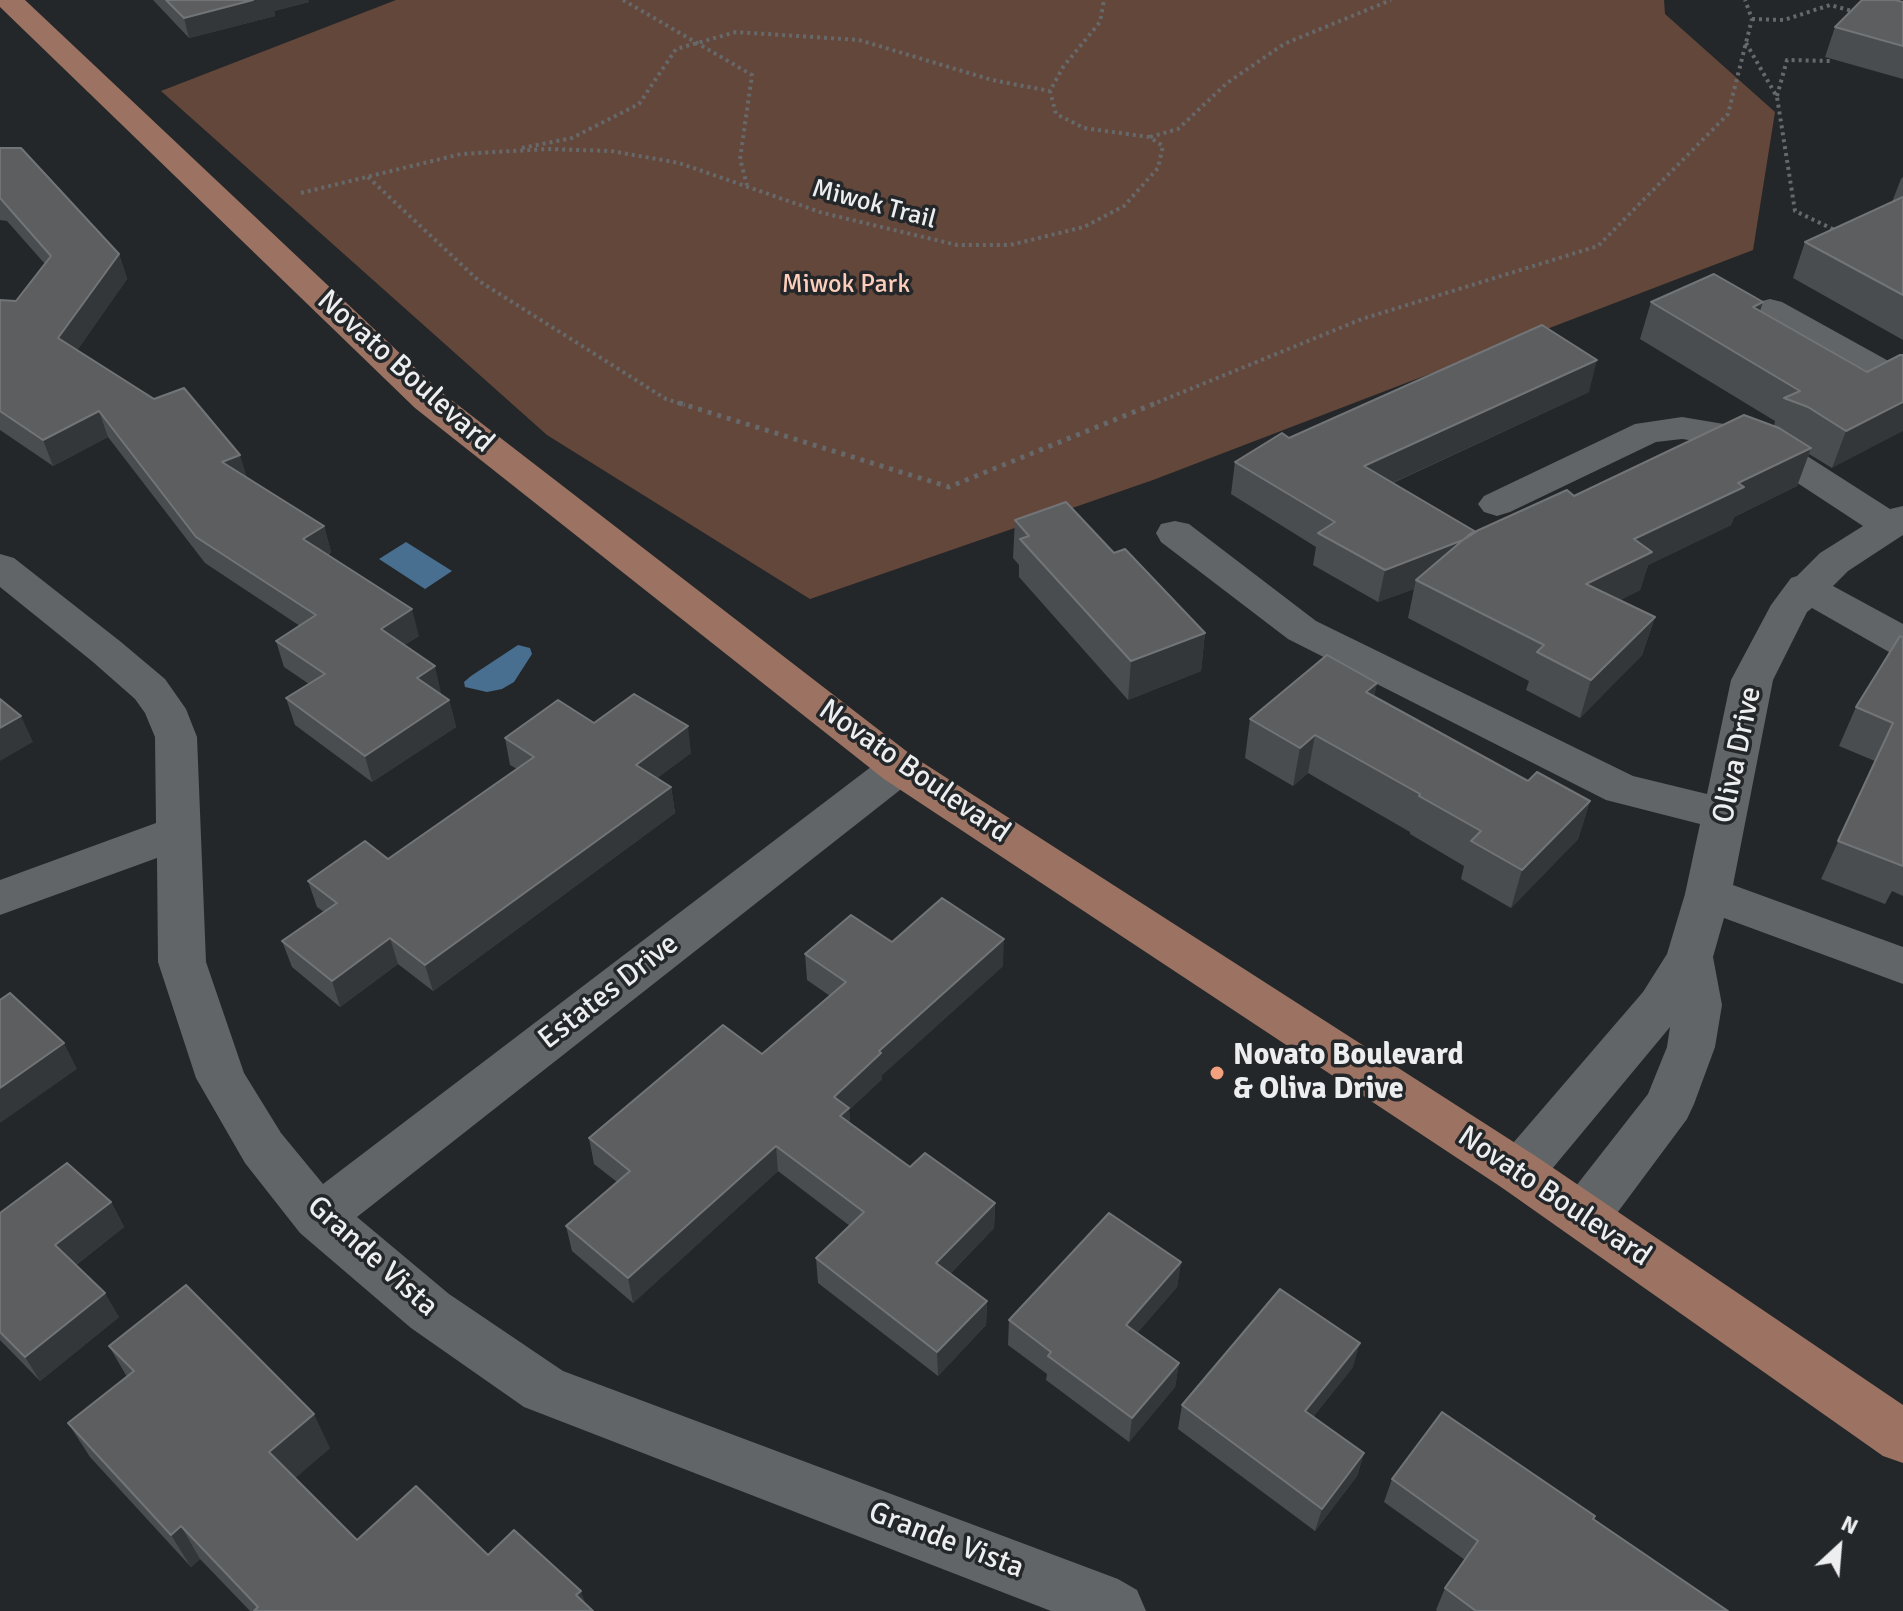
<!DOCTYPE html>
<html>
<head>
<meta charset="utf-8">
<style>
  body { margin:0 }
  #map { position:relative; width:1903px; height:1611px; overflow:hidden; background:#242729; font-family:Signika,sans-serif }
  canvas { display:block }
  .north { position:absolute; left:1799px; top:1507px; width:80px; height:80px; -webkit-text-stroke:6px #242729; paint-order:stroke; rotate:26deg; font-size:22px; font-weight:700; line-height:32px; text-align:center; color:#edeef0 }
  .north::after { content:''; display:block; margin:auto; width:28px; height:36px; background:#edeef0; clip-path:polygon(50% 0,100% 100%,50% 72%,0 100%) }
</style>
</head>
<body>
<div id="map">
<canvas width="1903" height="1611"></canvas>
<div class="north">N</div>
</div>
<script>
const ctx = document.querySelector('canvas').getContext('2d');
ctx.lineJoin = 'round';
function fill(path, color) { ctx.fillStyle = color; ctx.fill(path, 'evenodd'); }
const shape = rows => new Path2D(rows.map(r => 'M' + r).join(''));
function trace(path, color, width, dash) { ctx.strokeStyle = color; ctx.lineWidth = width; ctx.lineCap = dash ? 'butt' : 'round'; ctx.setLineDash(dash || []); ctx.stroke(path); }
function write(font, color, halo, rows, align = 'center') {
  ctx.font = font + ' Signika,sans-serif'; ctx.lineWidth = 7; ctx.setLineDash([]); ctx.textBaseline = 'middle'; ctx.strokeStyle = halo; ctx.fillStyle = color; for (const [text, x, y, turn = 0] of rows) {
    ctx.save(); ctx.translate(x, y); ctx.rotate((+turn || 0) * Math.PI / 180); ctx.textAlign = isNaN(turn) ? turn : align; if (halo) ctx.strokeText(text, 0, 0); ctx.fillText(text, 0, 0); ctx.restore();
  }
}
fill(shape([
  [396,0,1664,0,1665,14,1775,112,1753,250,1153,480,810,599,547,435,161,91]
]), '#64473b');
fill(shape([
  [406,542,452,571,425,589,379,559],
  [518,645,530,648,532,654,514,682,502,689,487,692,465,687,464,682,471,676]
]), '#486f90');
trace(shape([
  [623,0,752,75,740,159,747,185],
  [1752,19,1784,20,1830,5,1856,12],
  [1746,43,1777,97,1795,211,1839,232],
  [1777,96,1787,60,1831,61],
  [1150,137,1178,129,1227,83,1284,44,1391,0],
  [522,148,572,138,639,104,676,49,736,32,859,40,992,80,1050,91],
  [368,177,479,281,666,399,685,405],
  [301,193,461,154,547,149,611,151,679,163,823,213,957,245,1010,245,1084,227,1124,206,1158,168,1163,146,1149,137,1084,128,1056,114,1050,91,1063,67,1100,22,1104,0],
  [1151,405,1362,319,1598,246,1728,114,1752,19,1745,0]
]), '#66686a', 4, [3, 4]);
trace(shape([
  [679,403,949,487,1156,403]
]), '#66686a', 5, [4, 6]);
fill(shape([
  [1770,299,1782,302,1903,369,1903,394,1890,391,1758,316,1753,309,1758,302,1770,299],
  [1682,417,1736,426,1793,447,1890,509,1903,506,1903,535,1848,571,1833,586,1903,624,1903,656,1889,652,1812,608,1807,612,1773,680,1733,885,1903,947,1903,984,1724,918,1713,957,1722,1005,1715,1047,1694,1104,1687,1119,1603,1232,1584,1238,1565,1232,1558,1216,1565,1200,1648,1094,1667,1047,1670,1027,1537,1187,1519,1194,1501,1187,1493,1172,1501,1157,1643,992,1667,954,1685,894,1700,824,1606,800,1288,639,1161,542,1156,533,1161,524,1175,521,1189,524,1316,621,1633,776,1707,794,1731,680,1771,605,1791,578,1797,576,1820,553,1863,526,1767,463,1716,444,1682,439,1656,442,1510,512,1497,516,1484,512,1478,504,1484,496,1635,424,1682,417],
  [0,554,14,558,121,642,165,679,186,709,197,737,206,962,244,1073,281,1133,323,1184,884,757,899,753,914,757,921,768,914,779,357,1217,449,1294,563,1371,1118,1579,1137,1590,1146,1611,1051,1611,524,1407,411,1328,300,1233,245,1163,196,1078,158,962,157,858,0,915,0,880,156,823,155,737,145,713,135,699,93,662,0,587,0,554]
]), '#626568');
fill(shape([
  [0,0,25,0,441,392,914,757,1537,1157,1903,1405,1903,1463,1883,1456,1501,1187,884,779,415,408,0,7,0,0]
]), '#9c7363');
fill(shape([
  [153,0,308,0,309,2,274,11,275,16,189,38],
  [1903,2,1903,79,1825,57,1835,27],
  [0,148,119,254,127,279,77,350,247,478,324,526,331,552,328,555,419,636,404,645,441,693,440,694,449,700,456,727,372,782,295,725,286,698,309,684,284,667,276,641,300,626,205,563,108,437,53,466,0,430,0,300,16,301,45,264,7,221,0,220],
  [1903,177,1903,340,1793,278,1805,242,1892,202,1901,179],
  [1651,302,1760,311,1867,372,1900,355,1832,468,1809,454,1797,486,1734,517,1731,525,1648,565,1640,590,1620,600,1655,617,1642,655,1580,718,1526,690,1529,681,1408,618,1414,589,1378,602,1313,565,1316,547,1231,494,1235,462,1289,438,1589,392,1393,483,1476,532,1774,426,1775,421,1640,339],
  [1015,520,1114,553,1205,633,1201,671,1128,700,1019,577,1019,565,1013,558],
  [1903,637,1903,896,1892,891,1885,904,1821,879,1875,761,1839,746,1856,707],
  [1377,683,1374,696,1528,781,1590,801,1578,839,1511,908,1461,879,1464,866,1410,834,1410,832,1308,773,1293,786,1245,758,1250,719],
  [594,723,691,753,657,778,671,787,675,813,433,991,398,964,340,1007,292,967,282,941,324,912,317,907,308,881,388,859,517,769,510,765,505,738],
  [892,942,1003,966,882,1075,882,1079,849,1110,850,1123,910,1167,995,1203,994,1228,950,1274,987,1301,986,1325,938,1376,818,1283,816,1258,850,1226,778,1171,633,1303,572,1251,566,1226,617,1182,594,1164,589,1138,762,1054,830,996,807,980,805,954],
  [111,1202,124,1227,76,1265,119,1317,40,1381,0,1340,0,1213],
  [1181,1262,1177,1287,1137,1333,1179,1363,1175,1387,1129,1442,1046,1380,1047,1374,1008,1345,1009,1320],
  [109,1346,330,1448,295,1478,357,1540,488,1555,585,1604,593,1611,250,1611,200,1559,191,1567,90,1457,68,1423,127,1377],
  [1353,1367,1313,1417,1364,1453,1357,1476,1315,1531,1178,1429,1182,1405],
  [1392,1479,1593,1519,1728,1611,1437,1611,1436,1610,1445,1588,1465,1560,1384,1502]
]), '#4a4d4f');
fill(shape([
  [253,0,308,0,309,2,274,11,275,16,189,38,184,18],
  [119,254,127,279,68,364,58,338],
  [1763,302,1751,339,1753,307],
  [1597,360,1589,392,1359,498,1364,466],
  [1903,402,1903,431,1832,468,1846,431],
  [99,411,108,437,53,466,43,440],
  [1811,448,1797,486,1734,517,1731,525,1648,565,1640,590,1575,622,1586,584,1634,539,1738,483],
  [240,455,248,481,222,462],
  [324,526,331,552,310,565,303,539],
  [1479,534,1416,580,1414,589,1378,602,1385,570],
  [412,609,419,636,388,656,381,629],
  [1655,617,1642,655,1580,718,1591,680],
  [1205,633,1201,671,1128,700,1131,661],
  [435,666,441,693,424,705,417,678],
  [1377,683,1369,721,1366,692],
  [449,700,456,727,372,782,365,756],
  [21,716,33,742,0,761,0,728],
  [688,726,691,753,640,791,636,765],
  [1315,735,1308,773,1293,786,1300,748],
  [671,787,675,813,433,991,425,965],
  [1590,801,1578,839,1511,908,1522,870],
  [390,938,398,964,340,1007,332,981],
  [1004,939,1003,966,882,1075,882,1079,849,1110,851,1134,842,1142,834,1097,879,1051],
  [64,1043,77,1069,0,1123,0,1088],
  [776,1146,778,1171,633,1303,628,1278],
  [111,1202,124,1227,69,1270,55,1245],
  [995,1203,994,1228,936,1288,936,1263],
  [1181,1262,1177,1287,1123,1349,1126,1325],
  [105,1293,119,1317,40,1381,25,1357],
  [987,1301,986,1325,938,1376,937,1352],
  [1360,1343,1353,1367,1299,1435,1305,1411],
  [1179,1363,1175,1387,1129,1442,1132,1418],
  [314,1414,330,1448,286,1486,269,1452],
  [1364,1453,1357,1476,1315,1531,1322,1509],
  [181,1526,200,1559,191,1567,171,1535],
  [581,1591,588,1611,576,1595]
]), '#343739');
const building = shape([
  [166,0,253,0,184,18,166,0],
  [1862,0,1895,0,1903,2,1903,46,1835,27,1862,0],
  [0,148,21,148,119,254,58,338,154,399,184,388,240,455,222,462,324,526,303,539,412,609,381,629,435,666,417,678,449,700,365,756,286,698,325,674,276,641,316,615,196,537,99,411,43,440,0,411,0,300,16,301,51,256,0,198,0,148],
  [1903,197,1903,295,1805,242,1903,197],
  [1714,274,1763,302,1753,307,1867,372,1900,355,1903,355,1903,402,1846,431,1808,407,1784,398,1800,391,1651,302,1714,274],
  [1542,325,1597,360,1364,466,1476,532,1463,540,1385,570,1318,533,1335,522,1235,462,1282,433,1289,438,1542,325],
  [1744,415,1779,428,1811,448,1738,483,1744,487,1634,539,1652,552,1586,584,1655,617,1591,680,1537,652,1544,645,1416,580,1470,534,1567,490,1574,496,1744,415],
  [1066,502,1114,553,1125,549,1205,633,1131,661,1020,539,1029,536,1015,520,1066,502],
  [1900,636,1903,637,1903,866,1838,841,1893,723,1856,707,1900,636],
  [1327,655,1377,683,1366,692,1528,781,1537,772,1590,801,1522,870,1471,841,1481,831,1419,796,1420,794,1315,735,1300,748,1250,719,1327,655],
  [634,694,688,726,636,765,671,787,425,965,390,938,332,981,282,941,337,903,308,881,365,841,388,859,534,757,505,738,558,700,594,723,634,694],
  [0,699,21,716,0,728,0,699],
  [942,898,1004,939,879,1051,881,1053,834,1097,849,1108,840,1116,910,1167,925,1153,995,1203,936,1263,987,1301,937,1352,816,1258,864,1212,776,1146,628,1278,566,1226,630,1171,589,1138,723,1025,762,1054,846,982,805,954,851,915,892,942,942,898],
  [10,993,64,1043,0,1088,0,1000,10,993],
  [67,1163,111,1202,55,1245,105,1293,25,1357,0,1332,0,1213,67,1163],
  [1109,1213,1181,1262,1126,1325,1179,1363,1132,1418,1048,1356,1051,1352,1009,1320,1109,1213],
  [186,1285,314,1414,269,1452,357,1540,416,1486,488,1555,514,1530,581,1591,576,1595,593,1611,254,1611,258,1607,181,1526,171,1535,68,1423,134,1371,109,1346,186,1285],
  [1280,1289,1360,1343,1305,1411,1364,1453,1322,1509,1182,1405,1280,1289],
  [1442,1412,1595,1516,1593,1519,1728,1611,1476,1611,1445,1588,1478,1541,1392,1479,1442,1412]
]);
fill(building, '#5c5e60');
trace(building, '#727577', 2);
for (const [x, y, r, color] of [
  [1217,1073,8,"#f2a17e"]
]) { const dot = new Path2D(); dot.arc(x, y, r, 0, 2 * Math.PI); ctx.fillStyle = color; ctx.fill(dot); trace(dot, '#242729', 3); }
write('26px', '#edeef0', '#242729', [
  ["Miwok Trail",874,205,15]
]);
write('26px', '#fccebb', '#242729', [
  ["Miwok Park",846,285]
]);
write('30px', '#edeef0', '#242729', [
  ["Novato Boulevard",405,372,42],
  ["Oliva Drive",1738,755,-78],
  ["Novato Boulevard",914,772,35],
  ["Estates Drive",609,992,-38],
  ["Novato Boulevard",1554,1197,34],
  ["Grande Vista",372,1257,42],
  ["Grande Vista",946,1541,21]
]);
write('bold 30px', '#edeef0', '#242729', [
  ["Novato Boulevard",1233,1056],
  ["& Oliva Drive",1233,1090]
], 'left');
</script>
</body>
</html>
